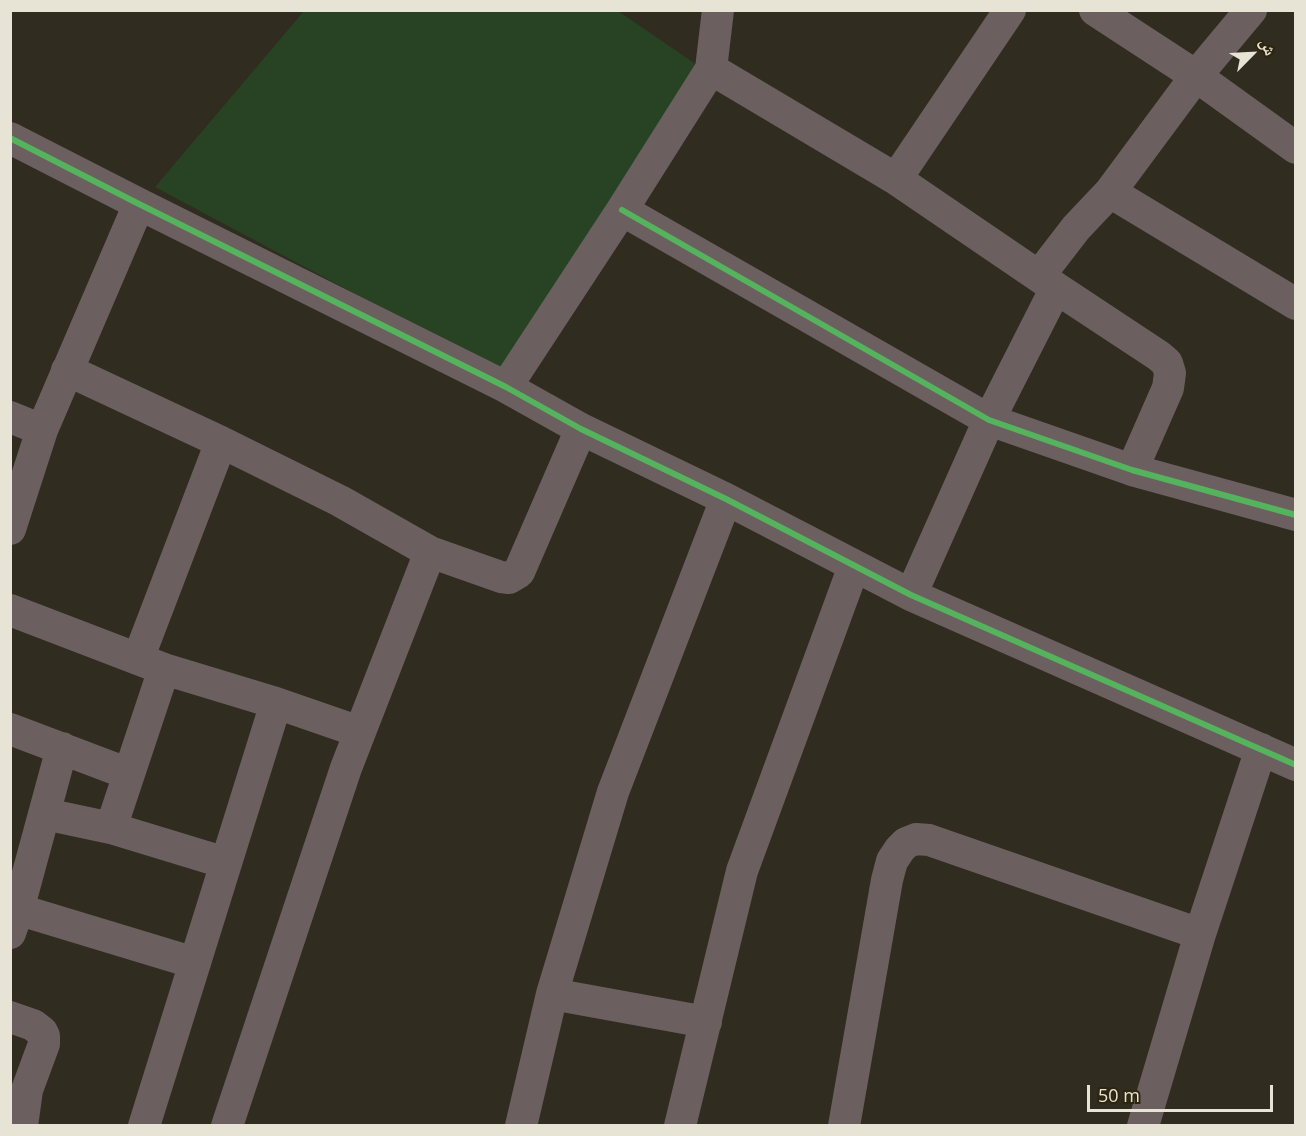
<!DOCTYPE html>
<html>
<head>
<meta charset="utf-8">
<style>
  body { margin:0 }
  #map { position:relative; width:1306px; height:1136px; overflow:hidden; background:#302c1f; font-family:"Open Sans","Noto Naskh Arabic",sans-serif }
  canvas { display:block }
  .frame { position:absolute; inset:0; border:12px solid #e7e3d5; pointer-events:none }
  .north { position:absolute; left:1222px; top:24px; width:60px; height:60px; -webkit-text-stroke:4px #2d250e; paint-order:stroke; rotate:66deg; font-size:16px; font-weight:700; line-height:24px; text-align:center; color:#e7e3d5 }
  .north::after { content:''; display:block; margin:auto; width:21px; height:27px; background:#e7e3d5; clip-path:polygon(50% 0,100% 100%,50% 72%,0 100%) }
  .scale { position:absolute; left:1087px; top:1085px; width:186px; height:27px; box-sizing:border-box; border:3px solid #e7e3d5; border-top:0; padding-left:8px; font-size:18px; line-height:21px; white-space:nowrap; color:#e7e3d5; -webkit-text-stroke:4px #2d250e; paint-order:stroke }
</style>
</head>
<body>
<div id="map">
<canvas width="1306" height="1136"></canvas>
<div class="frame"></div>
<div class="north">ش</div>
<div class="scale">50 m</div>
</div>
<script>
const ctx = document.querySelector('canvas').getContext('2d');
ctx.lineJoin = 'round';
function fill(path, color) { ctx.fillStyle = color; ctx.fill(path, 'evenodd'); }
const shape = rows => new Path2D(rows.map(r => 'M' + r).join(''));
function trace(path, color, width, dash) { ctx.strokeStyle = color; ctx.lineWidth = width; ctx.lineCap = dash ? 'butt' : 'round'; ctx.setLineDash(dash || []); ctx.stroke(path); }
fill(shape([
  [304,11,618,11,700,67,507,375,155,187]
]), '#284323');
trace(shape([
  [1095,10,1196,76,1296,148],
  [711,69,896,179,1056,288,1159,356,1167,363,1170,373,1168,388,1132,470],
  [10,138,139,204,506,387,581,429,726,499,911,595,1296,765],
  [896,179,1010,10],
  [1110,192,1296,304],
  [622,210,989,420,1132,470,1296,515],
  [1039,276,1076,228,1110,192,1196,76,1251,10],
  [67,370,221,442,340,501,430,552,501,577,509,578,519,572,581,429],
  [506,387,622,210,711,69,718,10],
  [10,417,42,430],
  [10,529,42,430,139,204],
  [911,595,989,420,1056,288],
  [10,610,164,669,276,703,360,732],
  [138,659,221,442],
  [10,729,129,774],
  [45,814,111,828,226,863],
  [111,828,164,669],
  [10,907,195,963],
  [10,933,18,910,62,748],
  [552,994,706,1022],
  [10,1017,33,1025,42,1032,44,1036,44,1044,27,1090,22,1126],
  [144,1126,276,703],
  [227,1126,346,768,430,552],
  [521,1126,552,994,613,792,726,499],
  [680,1126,742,871,854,566],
  [844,1126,887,880,892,861,900,849,906,843,916,839,929,840,1200,934],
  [1143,1126,1200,934,1261,749]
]), '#6b5f60', 32);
trace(shape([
  [10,138,139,204,506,387,581,429,726,499,911,595,1296,765],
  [622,210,989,420,1132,470,1296,515]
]), '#56b35d', 6);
</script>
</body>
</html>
